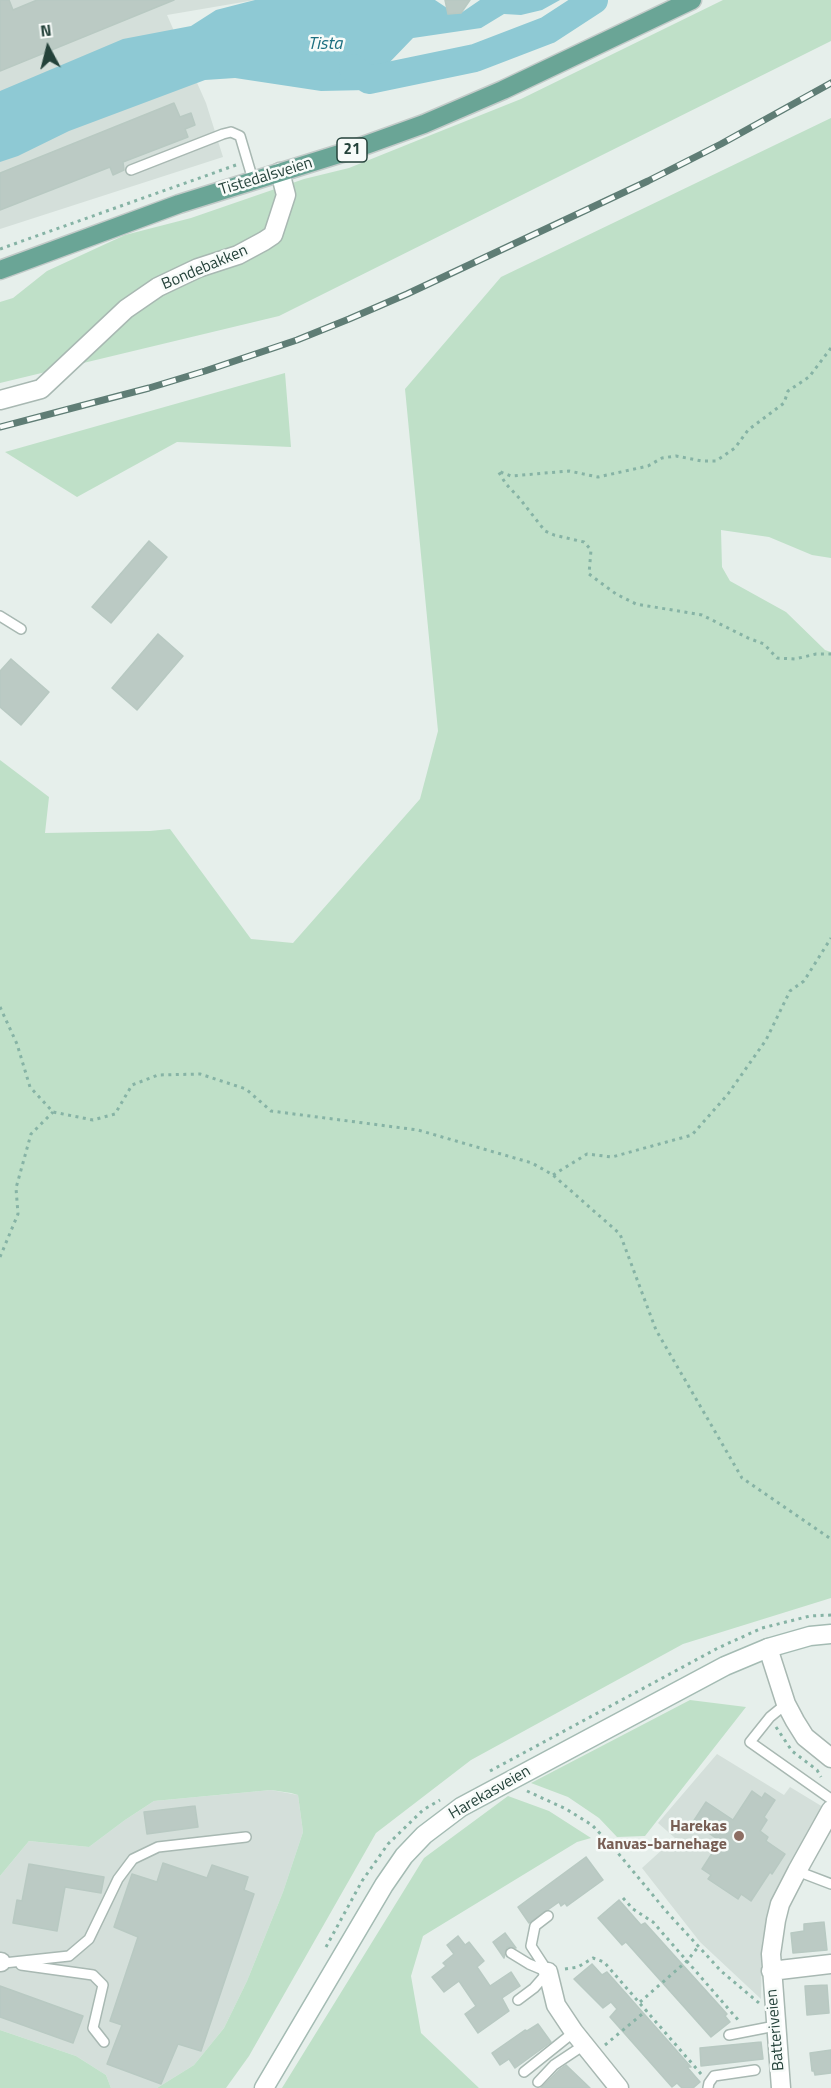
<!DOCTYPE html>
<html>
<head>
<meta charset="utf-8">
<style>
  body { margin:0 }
  #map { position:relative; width:831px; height:2088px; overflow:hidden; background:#e6efeb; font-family:"Titillium Web",sans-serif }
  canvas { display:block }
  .north { position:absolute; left:18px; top:18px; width:60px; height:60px; -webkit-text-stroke:4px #f7fbf9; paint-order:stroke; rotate:353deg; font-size:16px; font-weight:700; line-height:24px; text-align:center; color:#24423a }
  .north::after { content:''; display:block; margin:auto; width:21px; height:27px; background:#24423a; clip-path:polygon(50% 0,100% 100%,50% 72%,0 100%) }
</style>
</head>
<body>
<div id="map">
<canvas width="831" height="2088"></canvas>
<div class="north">N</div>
</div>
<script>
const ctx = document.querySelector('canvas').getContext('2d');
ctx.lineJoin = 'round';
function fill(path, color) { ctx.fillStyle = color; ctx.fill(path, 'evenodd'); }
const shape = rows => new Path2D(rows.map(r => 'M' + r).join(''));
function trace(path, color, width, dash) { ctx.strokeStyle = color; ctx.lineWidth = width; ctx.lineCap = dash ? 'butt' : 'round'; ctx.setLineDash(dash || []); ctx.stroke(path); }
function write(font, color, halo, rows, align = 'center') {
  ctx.font = font + ' "Titillium Web",sans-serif'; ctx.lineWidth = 5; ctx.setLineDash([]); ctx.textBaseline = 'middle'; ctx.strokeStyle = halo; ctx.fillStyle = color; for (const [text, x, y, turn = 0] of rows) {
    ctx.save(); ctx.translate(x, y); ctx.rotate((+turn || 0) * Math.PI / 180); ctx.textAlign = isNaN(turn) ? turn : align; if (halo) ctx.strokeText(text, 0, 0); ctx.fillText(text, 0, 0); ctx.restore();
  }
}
fill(shape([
  [0,0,255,0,167,15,206,103,223,157,0,229],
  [717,1754,784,1795,790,1787,823,1807,780,1886,762,1941,761,1999,700,1942,642,1868,675,1838,658,1823],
  [271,1790,298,1795,303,1832,283,1892,247,1981,224,2028,194,2065,157,2088,111,2088,106,2075,76,2056,0,2030,0,1876,29,1841,89,1847,125,1820,154,1801]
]), '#d4dfda');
fill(shape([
  [723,0,831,0,831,41,279,316,0,383,0,302,13,298,47,271,125,235,191,218,304,179,349,168,431,135,521,99],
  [831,118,831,558,812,555,769,537,721,530,722,567,730,581,786,612,825,650,831,652,831,1598,683,1644,471,1760,376,1833,249,2056,226,2088,157,2088,194,2065,224,2028,247,1981,283,1892,303,1832,298,1795,291,1793,271,1790,154,1801,125,1820,89,1847,29,1841,0,1876,0,760,49,797,45,833,150,831,170,829,251,939,293,943,420,799,438,731,405,389,501,277],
  [285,373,291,447,177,442,77,497,5,452],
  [690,1700,746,1707,645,1836,617,1837,599,1818,568,1797,531,1783],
  [508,1796,549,1811,591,1838,577,1842,423,1936,411,1976,421,2033,479,2088,282,2088,424,1858],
  [0,2030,76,2056,106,2075,111,2088,0,2088]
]), '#bfe0c8');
fill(shape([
  [255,0,435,0,447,8,461,13,480,0,560,0,542,10,521,15,504,14,481,28,413,38,388,64,387,79,367,90,321,91,235,78,205,80,69,131,18,156,0,162,0,91,123,39,191,26,216,10]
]), '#8ec9d4');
trace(shape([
  [353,68,369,80,475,58,548,30,594,0]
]), '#8ec9d4', 28);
const building = shape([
  [0,0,9,0,13,10,37,0,174,0,0,71,0,0],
  [445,0,470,0,461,13,448,14,445,0],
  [174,103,180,117,191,113,195,125,185,129,188,137,123,162,124,170,113,175,110,167,0,210,0,173,174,103],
  [149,541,167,557,111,623,92,607,149,541],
  [158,634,183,656,137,710,112,688,158,634],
  [11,659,49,692,21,725,0,707,0,671,11,659],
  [752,1791,762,1798,765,1793,775,1800,764,1817,767,1820,760,1831,768,1837,766,1841,785,1854,772,1874,770,1872,751,1901,741,1894,738,1899,708,1879,711,1875,702,1869,720,1841,693,1822,706,1802,733,1820,752,1791],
  [195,1806,198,1827,147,1834,144,1812,195,1806],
  [586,1857,603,1880,567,1906,565,1903,561,1906,559,1902,529,1923,518,1907,586,1857],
  [163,1863,207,1878,212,1865,248,1877,244,1890,254,1894,201,2051,178,2044,161,2084,107,2064,122,2025,110,2021,138,1937,114,1927,132,1874,157,1882,163,1863],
  [29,1864,104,1877,101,1893,65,1887,57,1931,13,1923,17,1900,22,1901,29,1864],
  [619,1900,641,1925,645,1923,727,2014,725,2016,730,2022,711,2037,626,1942,622,1945,598,1918,619,1900],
  [824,1922,827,1950,793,1953,791,1933,804,1931,804,1924,824,1922],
  [505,1933,516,1948,507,1947,504,1958,493,1942,505,1933],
  [458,1936,465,1945,469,1942,484,1961,477,1967,490,1986,511,1972,520,1986,502,1998,509,2011,478,2033,465,2014,476,2006,459,1981,444,1992,432,1977,446,1966,443,1963,454,1954,447,1945,458,1936],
  [592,1964,602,1975,607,1972,691,2067,687,2067,700,2082,693,2088,682,2088,677,2083,672,2087,610,2017,617,2009,611,2002,603,2008,574,1979,592,1964],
  [827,1985,829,2013,807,2015,805,1986,827,1985],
  [0,1986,83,2016,73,2043,0,2017,0,1986],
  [538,2024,551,2042,515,2068,509,2059,500,2065,492,2053,525,2030,527,2031,538,2024],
  [761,2042,763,2059,701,2066,700,2048,761,2042],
  [831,2050,831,2073,815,2075,814,2071,812,2071,810,2053,831,2050],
  [566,2065,590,2088,541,2088,559,2070,566,2065]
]);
fill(building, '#bbcac4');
trace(building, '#b8c9c2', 1.5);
const lane = shape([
  [131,170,223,134,231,132,240,136,253,180],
  [0,616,21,629],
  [786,1704,770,1717,750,1742,831,1799],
  [797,1871,831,1884],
  [511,1953,529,1964,548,1972],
  [4,1963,69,1956,89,1939,118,1879,133,1859,158,1847,246,1837],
  [21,1965,93,1975,103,1985,93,2028,104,2042],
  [548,1972,531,1946,535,1926,548,1916],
  [518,2000,534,1988,548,1972],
  [729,2035,775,2026],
  [524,2072,574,2032],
  [538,2082,554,2065,584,2045],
  [708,2088,709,2083,714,2076,755,2070]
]);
const street = shape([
  [0,400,41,389,126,309,158,287,198,268,238,255,264,241,273,235,286,195,280,172],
  [768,1648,786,1704,795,1721,805,1737,831,1758],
  [0,1962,1,1962],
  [771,1971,831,1964],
  [548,1972,556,2005,574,2032,619,2088],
  [781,2088,771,1954,776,1920,780,1904,797,1871,831,1810]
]);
const secondary = shape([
  [264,2088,384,1885,404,1856,424,1835,461,1807,725,1666,768,1648,810,1636,831,1634]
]);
const primary = shape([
  [0,270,179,204,352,150,424,124,503,90,692,0]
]);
trace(lane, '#a8b8b2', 12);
trace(street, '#a8b8b2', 21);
trace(secondary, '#a4bbb3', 21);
trace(primary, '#c2cac8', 21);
trace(shape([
  [0,249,236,165],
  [831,348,809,377,788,391,784,403,748,430,735,448,716,461,702,461,676,456,662,458,648,466,598,477,569,471,511,476,498,471,506,484,520,499,545,531,554,535,584,542,591,550,589,574,616,594,636,604,702,615,748,638,764,644,777,658,795,659,816,654,831,654],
  [0,1007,17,1044,30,1087,53,1112,93,1120,115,1114,132,1085,158,1075,200,1074,246,1089,271,1111,418,1130,532,1163,553,1175,620,1234,656,1330,742,1478,831,1539],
  [553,1175,587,1154,612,1157,692,1135,728,1094,766,1040,790,991,804,981,831,938],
  [0,1257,18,1214,16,1188,31,1134,53,1112],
  [776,1727,792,1751,817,1770,821,1777],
  [490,1771,718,1648,762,1628,810,1616,831,1615],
  [527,1791,566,1809,592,1825,613,1847,666,1911,721,1971,759,2003],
  [623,1898,633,1909,653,1922,739,2021],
  [326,1947,362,1881,388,1844,423,1810,440,1800],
  [565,1969,578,1967,593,1958,604,1962,702,2075],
  [640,2002,687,1961,698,1947],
  [605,2045,647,2010]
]), '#86b3a5', 3, [3, 4.5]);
trace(lane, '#fff', 9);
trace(street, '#fff', 18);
trace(secondary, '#fff', 18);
trace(primary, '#6aa596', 18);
const rail = shape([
  [0,427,149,388,205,371,297,340,349,319,407,294,648,181,721,144,831,83]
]);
trace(rail, '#5f7d75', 7);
trace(rail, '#f7fbf9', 4.5, [14]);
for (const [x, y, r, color] of [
  [739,1836,6,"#8d6e63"]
]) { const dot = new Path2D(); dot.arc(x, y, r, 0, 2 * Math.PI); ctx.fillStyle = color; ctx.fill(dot); trace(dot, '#f7fbf9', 2); }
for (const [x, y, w] of [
  [352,150,30]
]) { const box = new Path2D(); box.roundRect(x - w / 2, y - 12, w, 24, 4.5); ctx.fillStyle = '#f7fbf9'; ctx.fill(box); trace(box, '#24423a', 1.5); }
write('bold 15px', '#24423a', null, [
  ["21",352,150]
]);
write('16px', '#24423a', '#f7fbf9', [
  ["Tistedalsveien",266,177,-17],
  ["Bondebakken",205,268,-23],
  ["Harekasveien",490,1793,-30],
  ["Batteriveien",776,2030,-95]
]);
write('bold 16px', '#785e54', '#f7fbf9', [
  ["Harekas",727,1827],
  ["Kanvas-barnehage",727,1845]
], 'right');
write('italic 18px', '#1c6f80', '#f7fbf9', [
  ["Tista",325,45]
]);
</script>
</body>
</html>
